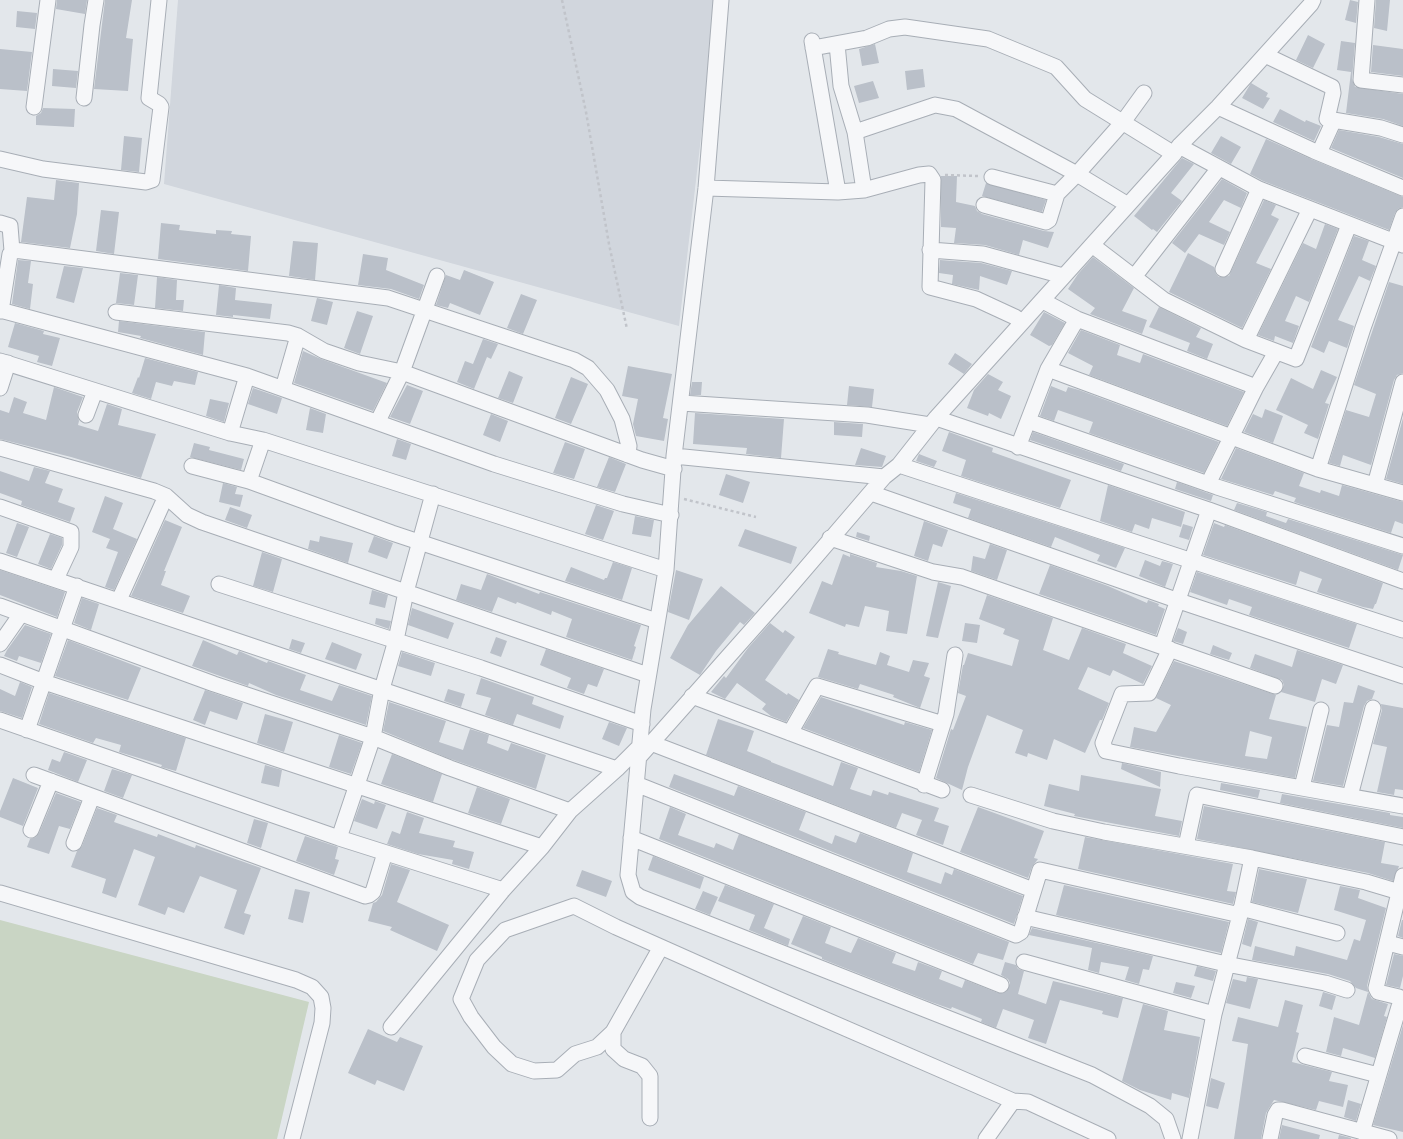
<!DOCTYPE html>
<html>
<head>
<meta charset="utf-8">
<style>
  body { margin:0 }
  canvas { display:block; background:#e3e7eb }
</style>
</head>
<body>
<canvas width="1403" height="1139"></canvas>
<script>
const ctx = document.querySelector('canvas').getContext('2d');
ctx.lineJoin = 'round';
function fill(path, color) { ctx.fillStyle = color; ctx.fill(path, 'evenodd'); }
const shape = rows => new Path2D(rows.map(r => 'M' + r).join(''));
function trace(path, color, width, dash) { ctx.strokeStyle = color; ctx.lineWidth = width; ctx.lineCap = dash ? 'butt' : 'round'; ctx.setLineDash(dash || []); ctx.stroke(path); }
fill(shape([
  [178,0,717,0,679,326,164,184]
]), '#d1d6dd');
fill(shape([
  [0,920,309,1002,277,1139,0,1139]
]), '#c9d5c4');
fill(shape([
  [57,0,87,0,85,14,56,9],
  [105,0,132,0,126,38,133,39,128,91,94,89],
  [1350,0,1358,2,1356,23,1345,20],
  [1376,0,1390,0,1387,31,1374,28],
  [17,11,37,13,35,29,16,27],
  [1308,35,1325,44,1313,68,1296,60],
  [1341,41,1355,43,1352,79,1355,87,1403,94,1403,126,1383,119,1346,113,1351,72,1337,70],
  [875,44,879,63,862,66,859,49],
  [1373,45,1403,49,1403,76,1371,72],
  [0,49,32,52,27,91,0,89],
  [53,69,78,71,76,88,52,86],
  [923,69,925,87,907,90,905,71],
  [873,81,879,98,859,103,854,86],
  [1251,83,1268,93,1266,97,1270,98,1263,109,1242,98],
  [43,108,75,109,74,127,36,125,36,116,41,113],
  [1280,109,1305,122,1306,120,1321,126,1314,141,1273,122],
  [1339,130,1379,137,1403,144,1403,178,1331,148],
  [124,136,142,138,139,172,121,170],
  [1221,136,1241,147,1231,164,1211,153],
  [1266,139,1311,159,1403,197,1403,207,1398,209,1395,213,1389,230,1263,181,1250,174],
  [1182,158,1194,164,1171,193,1182,201,1157,232,1153,229,1152,230,1134,216],
  [941,176,957,176,956,202,975,206,977,211,982,214,1044,231,1054,232,1048,248,1023,240,1019,255,985,245,954,243,956,228,941,227],
  [1222,179,1247,193,1241,208,1224,200,1209,222,1230,232,1224,245,1199,234,1185,253,1172,243],
  [56,180,79,183,77,214,70,248,21,242,27,197,54,200],
  [986,183,1046,200,1042,212,982,196],
  [1264,200,1276,205,1271,215,1279,219,1256,263,1271,269,1242,328,1169,292,1188,253,1214,267,1216,274,1219,277,1229,276],
  [101,210,119,212,114,254,96,251],
  [161,223,180,225,179,230,216,234,216,230,232,231,231,234,251,236,248,271,158,259],
  [1325,224,1338,229,1309,302,1296,296,1285,321,1299,326,1293,343,1275,336,1274,341,1258,335,1303,243,1316,249],
  [1354,236,1369,241,1362,260,1376,266,1370,281,1359,276,1338,320,1354,326,1347,348,1329,341,1324,353,1311,347],
  [293,241,318,243,315,280,289,276],
  [363,254,388,258,386,270,424,285,419,299,391,289,358,285],
  [1093,257,1134,288,1122,311,1147,320,1142,334,1090,314,1095,308,1068,289,1078,274],
  [18,260,31,261,28,283,33,284,30,309,12,304],
  [940,260,981,263,1012,271,1007,285,980,276,979,290,952,284,953,275,939,273],
  [64,266,83,268,74,303,56,298],
  [464,270,494,282,480,315,450,303,448,308,436,305,446,275,460,280],
  [120,273,138,275,134,305,116,303],
  [157,277,177,280,176,300,184,300,183,311,155,308],
  [1389,282,1403,286,1403,373,1397,375,1394,380,1371,465,1343,455,1340,466,1329,463,1346,410,1369,417,1376,394,1354,385],
  [219,285,236,288,235,300,272,304,270,319,233,315,233,317,216,315],
  [521,294,537,300,523,334,507,328],
  [317,298,333,302,327,325,311,321],
  [1159,307,1201,328,1196,337,1213,344,1207,359,1187,351,1190,343,1149,327],
  [357,311,373,316,360,354,344,348],
  [1044,312,1065,323,1052,345,1049,346,1030,335],
  [119,321,205,332,203,355,140,338,141,336,118,332],
  [15,323,44,331,43,334,60,338,52,366,37,362,39,356,8,347],
  [1081,330,1120,345,1117,355,1140,363,1143,354,1244,392,1227,426,1089,375,1093,366,1068,353],
  [483,339,498,344,491,359,487,357,474,389,457,382,465,361,473,364],
  [303,351,321,359,387,383,373,411,294,383],
  [955,353,972,364,964,374,948,364],
  [145,358,198,372,195,385,174,381,172,386,156,382,151,399,132,393,138,377,139,378],
  [628,366,672,374,663,418,668,419,664,441,636,436,633,424,638,399,622,396],
  [1321,370,1337,377,1325,403,1329,404,1318,439,1304,433,1308,425,1276,410,1291,378,1313,389],
  [509,371,523,377,513,403,498,398],
  [988,374,1003,382,998,390,1011,396,1001,419,989,413,988,416,967,408,974,390],
  [571,377,588,384,571,424,555,418],
  [692,382,702,382,701,395,690,395],
  [407,385,423,391,410,424,390,417],
  [849,386,874,389,872,407,847,405],
  [1051,386,1066,392,1068,387,1079,390,1219,442,1204,473,1089,433,1093,422,1058,410,1054,421,1040,416],
  [54,387,83,397,77,412,79,421,78,425,98,431,107,404,122,409,118,425,156,434,141,478,71,457,0,439,0,410,9,413,14,397,27,402,23,413,46,420],
  [253,388,282,398,277,414,248,404],
  [210,399,229,403,224,422,206,416],
  [310,408,326,414,323,433,306,430],
  [1265,409,1283,416,1273,443,1244,432,1253,414,1262,418],
  [695,413,784,419,781,458,746,454,747,448,693,444],
  [491,414,508,421,500,442,483,435],
  [1403,418,1403,484,1386,479],
  [834,422,863,424,862,437,834,435],
  [949,432,993,448,992,452,1071,480,1060,508,961,476,966,460,942,451],
  [1033,432,1124,464,1121,471,1030,440],
  [397,439,411,444,406,460,392,456],
  [565,442,585,449,574,479,553,473],
  [194,443,210,447,209,450,244,459,241,470,190,457],
  [861,448,886,456,882,467,855,465],
  [1236,448,1304,473,1299,486,1320,493,1321,490,1339,496,1342,485,1403,502,1403,524,1395,521,1391,533,1294,502,1296,498,1275,491,1273,495,1221,479],
  [919,454,937,461,934,467,916,461],
  [609,457,626,464,615,492,597,487],
  [34,467,50,471,45,483,63,489,58,502,75,508,70,522,21,505,22,501,0,493,0,471,29,481],
  [726,474,750,482,743,503,719,495],
  [1177,482,1213,495,1211,501,1175,489],
  [223,483,237,487,235,494,243,495,240,507,219,502],
  [1108,485,1185,512,1181,527,1152,518,1149,529,1135,524,1132,532,1100,521],
  [956,493,1125,548,1116,568,1097,561,1100,555,1055,537,1051,547,968,518,971,509,953,503],
  [105,496,123,503,113,529,137,539,114,590,105,587,118,552,106,548,110,539,92,532],
  [1237,503,1267,512,1266,516,1286,523,1288,519,1403,555,1398,570,1234,510],
  [596,505,614,511,603,540,585,534],
  [230,507,252,515,247,528,225,520],
  [635,516,654,520,651,537,632,534],
  [165,520,182,527,164,571,166,571,161,585,190,596,183,613,131,596],
  [924,521,948,530,942,547,933,544,928,561,914,556],
  [17,523,29,527,17,557,6,553],
  [1214,523,1224,527,1225,525,1383,583,1376,604,1375,604,1373,609,1363,607,1317,592,1322,579,1300,571,1296,585,1203,555],
  [1183,524,1193,527,1189,540,1179,537],
  [745,529,797,547,791,564,738,546],
  [857,532,870,536,869,541,856,537],
  [50,534,62,538,62,545,51,569,38,564],
  [320,536,353,543,348,563,308,549,310,540,319,542],
  [374,536,393,543,387,559,368,552],
  [990,544,1007,550,997,580,971,571,973,556,985,559],
  [262,552,282,559,273,592,253,586],
  [843,554,850,557,850,554,877,563,876,567,901,571,917,576,907,634,886,631,889,611,865,606,859,627,846,624,845,627,809,613,822,581,832,585],
  [1145,560,1160,566,1162,561,1173,564,1165,587,1139,576],
  [613,562,632,568,622,600,565,581,571,567,604,580,605,578,607,578],
  [1050,565,1108,586,1147,603,1148,600,1159,604,1158,606,1165,609,1156,635,1039,594],
  [0,570,65,592,57,617,0,595],
  [676,570,703,579,689,620,668,612],
  [1197,572,1357,624,1349,648,1249,615,1252,607,1229,599,1227,605,1190,592],
  [487,574,539,594,540,592,641,625,634,646,636,647,632,660,566,637,572,619,552,611,551,615,517,602,516,604,498,597,492,612,456,600,461,584,481,590],
  [938,582,951,586,938,638,926,636],
  [721,586,755,613,744,625,740,622,716,651,700,675,670,658,688,625],
  [372,590,388,595,385,608,369,604],
  [987,595,1053,618,1043,650,1069,660,1082,628,1126,644,1123,653,1152,666,1143,684,1113,670,1110,676,1088,667,1078,689,1109,703,1102,720,1100,720,1085,753,1054,739,1047,760,1028,753,1027,757,1015,753,1023,730,987,715,968,767,962,790,936,778,951,729,953,730,966,696,958,693,963,665,964,665,968,653,1012,666,1019,640,1003,634,1005,629,979,619],
  [82,598,99,604,91,630,74,623],
  [412,608,454,623,448,639,408,625],
  [376,618,391,621,389,629,375,624],
  [770,623,783,633,785,630,795,637,765,680,787,695,788,693,799,700,786,722,771,716,762,709,766,704,737,683,725,699,711,692,724,676,726,678,748,648],
  [965,623,980,625,977,643,962,641],
  [25,625,51,634,41,663,19,656,17,661,4,656,7,650],
  [1178,628,1187,632,1183,644,1173,641],
  [496,637,507,641,501,657,490,653],
  [292,639,305,643,301,653,289,649],
  [68,640,141,668,128,700,55,676],
  [203,640,237,655,239,651,267,663,268,661,306,675,300,690,332,701,339,685,372,696,366,725,276,695,249,683,248,686,192,666],
  [332,642,362,654,356,670,325,659],
  [1213,645,1232,653,1229,660,1210,654],
  [546,649,604,669,597,687,588,684,584,694,567,688,571,678,540,665],
  [828,649,839,652,838,654,876,665,880,652,890,656,887,665,909,672,913,660,929,663,924,676,930,678,920,708,893,697,894,695,860,684,858,689,818,677],
  [1297,650,1343,665,1336,684,1322,679,1315,702,1281,692,1284,685,1282,680,1250,668,1255,654,1292,667],
  [402,652,435,663,431,676,398,666],
  [1174,661,1276,695,1269,719,1307,727,1295,778,1130,747,1134,727,1156,732,1171,705,1156,698],
  [1250,731,1272,737,1267,759,1245,756],
  [481,678,534,697,532,704,564,716,560,729,517,714,513,725,485,715,491,698,476,694],
  [20,682,32,687,22,718,0,711,0,689,15,696],
  [1358,685,1375,691,1372,699,1367,701,1364,706,1343,786,1313,781,1327,725,1339,727,1344,702,1353,703],
  [448,689,465,694,461,707,444,701],
  [205,690,243,703,237,720,210,711,205,725,193,720],
  [49,693,186,738,176,771,161,767,162,765,119,752,121,745,96,738,93,743,39,724],
  [821,697,904,725,905,722,932,730,919,772,803,728],
  [389,702,446,721,439,742,463,750,470,729,489,735,487,743,508,751,511,743,546,755,536,789,448,758,383,731],
  [1381,704,1403,708,1403,790,1395,789,1394,795,1377,792,1387,747,1373,744,1382,710],
  [265,714,293,722,284,752,257,743],
  [718,719,754,731,747,751,771,761,771,762,833,786,841,762,858,768,850,789,871,796,873,790,888,795,889,792,939,808,934,821,949,826,943,845,916,835,922,820,902,813,896,828,706,755],
  [609,722,627,728,619,746,602,739],
  [339,735,362,743,351,774,329,767],
  [64,752,87,760,78,782,48,770,52,759,60,762],
  [392,754,442,774,433,802,381,784],
  [1122,763,1161,772,1160,787,1121,769],
  [265,765,282,770,279,787,261,783],
  [112,769,132,775,123,798,104,791],
  [674,774,734,796,738,786,806,812,799,830,832,844,835,835,856,843,860,833,913,853,907,872,941,884,945,872,952,875,954,869,1023,896,1014,924,669,787],
  [1081,775,1161,789,1155,816,1182,821,1179,836,1074,816,1075,814,1044,806,1049,784,1079,791],
  [13,778,38,788,23,826,0,817,0,811],
  [1221,783,1260,790,1258,798,1220,790],
  [477,787,510,799,501,824,468,813],
  [56,793,81,802,70,829,59,826,49,854,27,847,30,839,36,837,39,833],
  [1282,794,1390,813,1390,815,1403,817,1403,828,1280,803],
  [362,799,374,804,375,801,386,805,377,829,354,821],
  [1204,806,1385,842,1381,863,1399,866,1398,869,1393,881,1368,873,1197,839],
  [670,807,686,814,678,835,714,848,716,843,733,850,739,834,1009,942,1003,960,978,953,973,964,659,839],
  [978,807,1044,831,1034,858,1038,859,1032,867,1028,878,960,852],
  [97,808,117,815,114,822,157,837,158,834,195,848,196,845,261,868,244,913,251,915,244,935,224,928,237,890,200,876,184,913,168,907,165,915,138,905,155,857,134,849,116,898,102,893,106,879,71,867,77,851,82,846],
  [407,812,424,818,419,833,455,841,453,847,474,852,469,869,452,864,453,860,418,854,387,844,392,831,400,834],
  [254,819,268,823,261,848,247,843],
  [305,836,338,847,335,859,339,860,334,875,296,861],
  [1085,837,1233,864,1227,891,1236,892,1233,904,1078,869],
  [653,856,704,877,700,889,648,870],
  [391,864,410,870,397,902,449,925,437,951,390,930,392,927,368,921,373,903,376,902,382,895],
  [1259,869,1307,879,1298,913,1252,902],
  [582,870,612,881,606,897,576,886],
  [725,885,774,904,764,928,790,939,788,946,749,930,755,915,718,901],
  [1064,885,1229,922,1221,953,1056,915],
  [1340,886,1360,890,1358,898,1386,908,1367,986,1368,992,1372,999,1388,1004,1384,1016,1387,1017,1375,1058,1343,1048,1341,1056,1326,1052,1334,1017,1359,1025,1368,992,1356,988,1350,981,1328,974,1252,960,1255,946,1294,956,1296,946,1347,960,1354,939,1360,941,1366,920,1334,910],
  [295,889,310,892,303,923,288,919],
  [703,891,718,897,710,915,695,909],
  [803,916,831,927,825,943,851,953,858,938,896,953,892,963,915,971,918,962,942,971,939,979,962,988,965,980,998,993,1006,992,1010,983,1008,979,1001,975,1005,962,1016,965,1018,969,1024,971,1018,994,1046,1004,1053,981,1123,998,1118,1018,1102,1014,1103,1011,1060,1000,1046,1044,1028,1038,1034,1020,1003,1009,996,1028,981,1022,982,1019,952,1007,951,1009,931,1002,822,959,822,957,791,944],
  [1248,919,1258,922,1251,947,1242,944],
  [1402,920,1403,920,1403,938,1398,936],
  [1032,928,1153,956,1149,970,1143,969,1139,984,1125,980,1129,967,1101,962,1099,973,1088,970,1092,948,1029,935],
  [1394,954,1403,956,1403,976,1400,988,1386,985],
  [1197,966,1216,971,1213,981,1194,976],
  [1247,977,1258,979,1250,1009,1226,1003,1233,979,1246,982],
  [1176,982,1195,986,1191,998,1173,993],
  [1323,992,1336,996,1332,1010,1319,1006],
  [1285,1000,1303,1005,1296,1032,1299,1033,1292,1062,1332,1072,1329,1081,1348,1085,1343,1107,1319,1101,1316,1110,1274,1100,1266,1113,1261,1139,1234,1139,1248,1044,1232,1041,1238,1017,1278,1027],
  [1143,1004,1168,1011,1164,1030,1200,1037,1189,1098,1172,1093,1171,1100,1140,1090,1122,1081],
  [1403,1025,1403,1132,1373,1125],
  [368,1029,397,1042,400,1037,423,1046,404,1091,377,1080,375,1085,348,1073],
  [1211,1078,1225,1083,1218,1109,1206,1106],
  [1348,1100,1361,1104,1356,1121,1344,1117],
  [1282,1125,1320,1135,1319,1139,1279,1139],
  [1339,1135,1351,1138,1351,1139,1338,1139]
]), '#bac0c9');
const minor = shape([
  [721,0,706,188,674,456,666,570,643,709,628,875,633,892,640,897,1092,1075,1150,1106,1166,1119,1173,1139],
  [1367,0,1361,80,1403,85],
  [812,41,838,192],
  [837,44,841,86,855,132,864,190],
  [813,48,867,38,889,29,905,27,988,39,1056,67,1085,99,1174,154],
  [1265,55,1332,87,1333,93,1327,119,1381,128,1403,135],
  [84,98,92,25,96,0],
  [34,107,48,0],
  [1218,107,1314,151,1403,188],
  [855,132,935,105,956,109,1077,174,1128,205],
  [1179,146,1259,189,1403,245],
  [1319,153,1334,120],
  [0,159,43,169,146,182,152,180,161,107,159,104,149,98,159,0],
  [706,188,838,192,864,190,919,175,929,174,933,180,930,287,976,299,1015,317,1022,322],
  [1057,194,1077,174,1123,122,1144,93],
  [984,205,1046,222,1049,220,1057,194,992,177],
  [0,223,10,226,12,251],
  [1092,245,1164,300,1246,340,1296,359,1349,225],
  [930,250,983,254,1063,276],
  [1223,269,1259,189],
  [1134,277,1219,168],
  [1043,301,1077,319,1256,387],
  [0,310,247,376,494,464,623,504,671,515],
  [1,311,10,254,14,250,388,298,574,360,588,368,607,390,622,419,629,446,628,455],
  [116,312,288,333,298,336,324,351,359,363,402,372,642,460,674,469],
  [1246,340,1310,209],
  [0,361,230,433,263,440,666,570],
  [1048,369,1318,469,1403,493],
  [0,388,8,363],
  [283,388,298,336],
  [681,403,867,415,930,425],
  [86,415,95,391],
  [936,418,1209,510,1403,581],
  [378,421,402,372,437,276],
  [1028,421,1217,487,1403,546],
  [230,433,247,376],
  [1018,447,1048,369,1077,319],
  [0,448,154,491,166,496,187,515,202,522,648,675],
  [674,456,884,477],
  [899,465,1403,630],
  [192,466,249,481,392,533,657,621],
  [1318,469,1363,328,1403,216],
  [249,481,263,440],
  [1208,484,1256,387,1276,352],
  [1375,485,1403,382],
  [871,493,1179,601,1403,676],
  [0,507,71,532,71,547,56,579],
  [830,538,933,572,962,577,1275,686],
  [0,561,617,769],
  [219,584,481,668,642,724],
  [119,600,166,496],
  [0,606,214,684,373,737,450,768,570,811],
  [0,644,21,614],
  [1162,646,1209,510],
  [1170,649,1149,693,1122,694,1103,743,1106,751,1179,766,1403,806],
  [0,665,44,682,542,847],
  [692,696,942,790],
  [0,720,339,838,503,890],
  [27,730,77,586],
  [790,733,817,686,943,724],
  [651,743,1033,890],
  [639,757,782,596,884,477,899,465,936,418,1174,154,1179,146,1218,107,1311,4,1313,0],
  [34,775,365,896,369,895,373,892,385,853],
  [636,784,1016,935,1021,932,1040,870,1240,915],
  [924,785,946,714,955,655],
  [1302,787,1321,710],
  [971,795,1053,821,1104,832,1252,858,1366,882,1403,893],
  [1350,796,1373,708],
  [31,830,51,781],
  [339,838,373,737,382,689,396,640,406,592,433,494],
  [631,838,1001,985],
  [74,843,92,797],
  [1186,846,1197,795,1403,837],
  [0,893,296,980,312,987,321,997,323,1008,322,1023,292,1139],
  [1241,908,1337,933],
  [1025,917,1226,964,1325,983,1347,990],
  [1388,943,1403,947],
  [661,947,613,1032,597,1047,575,1054,557,1070,534,1071,512,1064,494,1047,471,1017,461,999,477,960,505,930,574,906,616,927,661,947,771,996,1013,1101],
  [1024,962,1214,1014],
  [391,1027,503,890,542,847,570,811,617,769,640,746],
  [613,1032,613,1049,624,1059,642,1066,650,1076,650,1118],
  [1305,1056,1378,1075],
  [1362,1132,1401,1000,1399,997,1378,992,1376,988,1403,876],
  [986,1139,1013,1101,1028,1102,1108,1139],
  [1190,1139,1214,1014,1240,915,1252,858],
  [1270,1139,1275,1115,1278,1110,1282,1110,1389,1139]
]);
trace(minor, '#a8aeb6', 17);
trace(shape([
  [562,0,586,112,609,244,627,329],
  [945,175,978,176],
  [684,499,756,517]
]), '#c1c4ca', 2.5, [3, 3]);
trace(minor, '#f6f7f9', 15);
</script>
</body>
</html>
